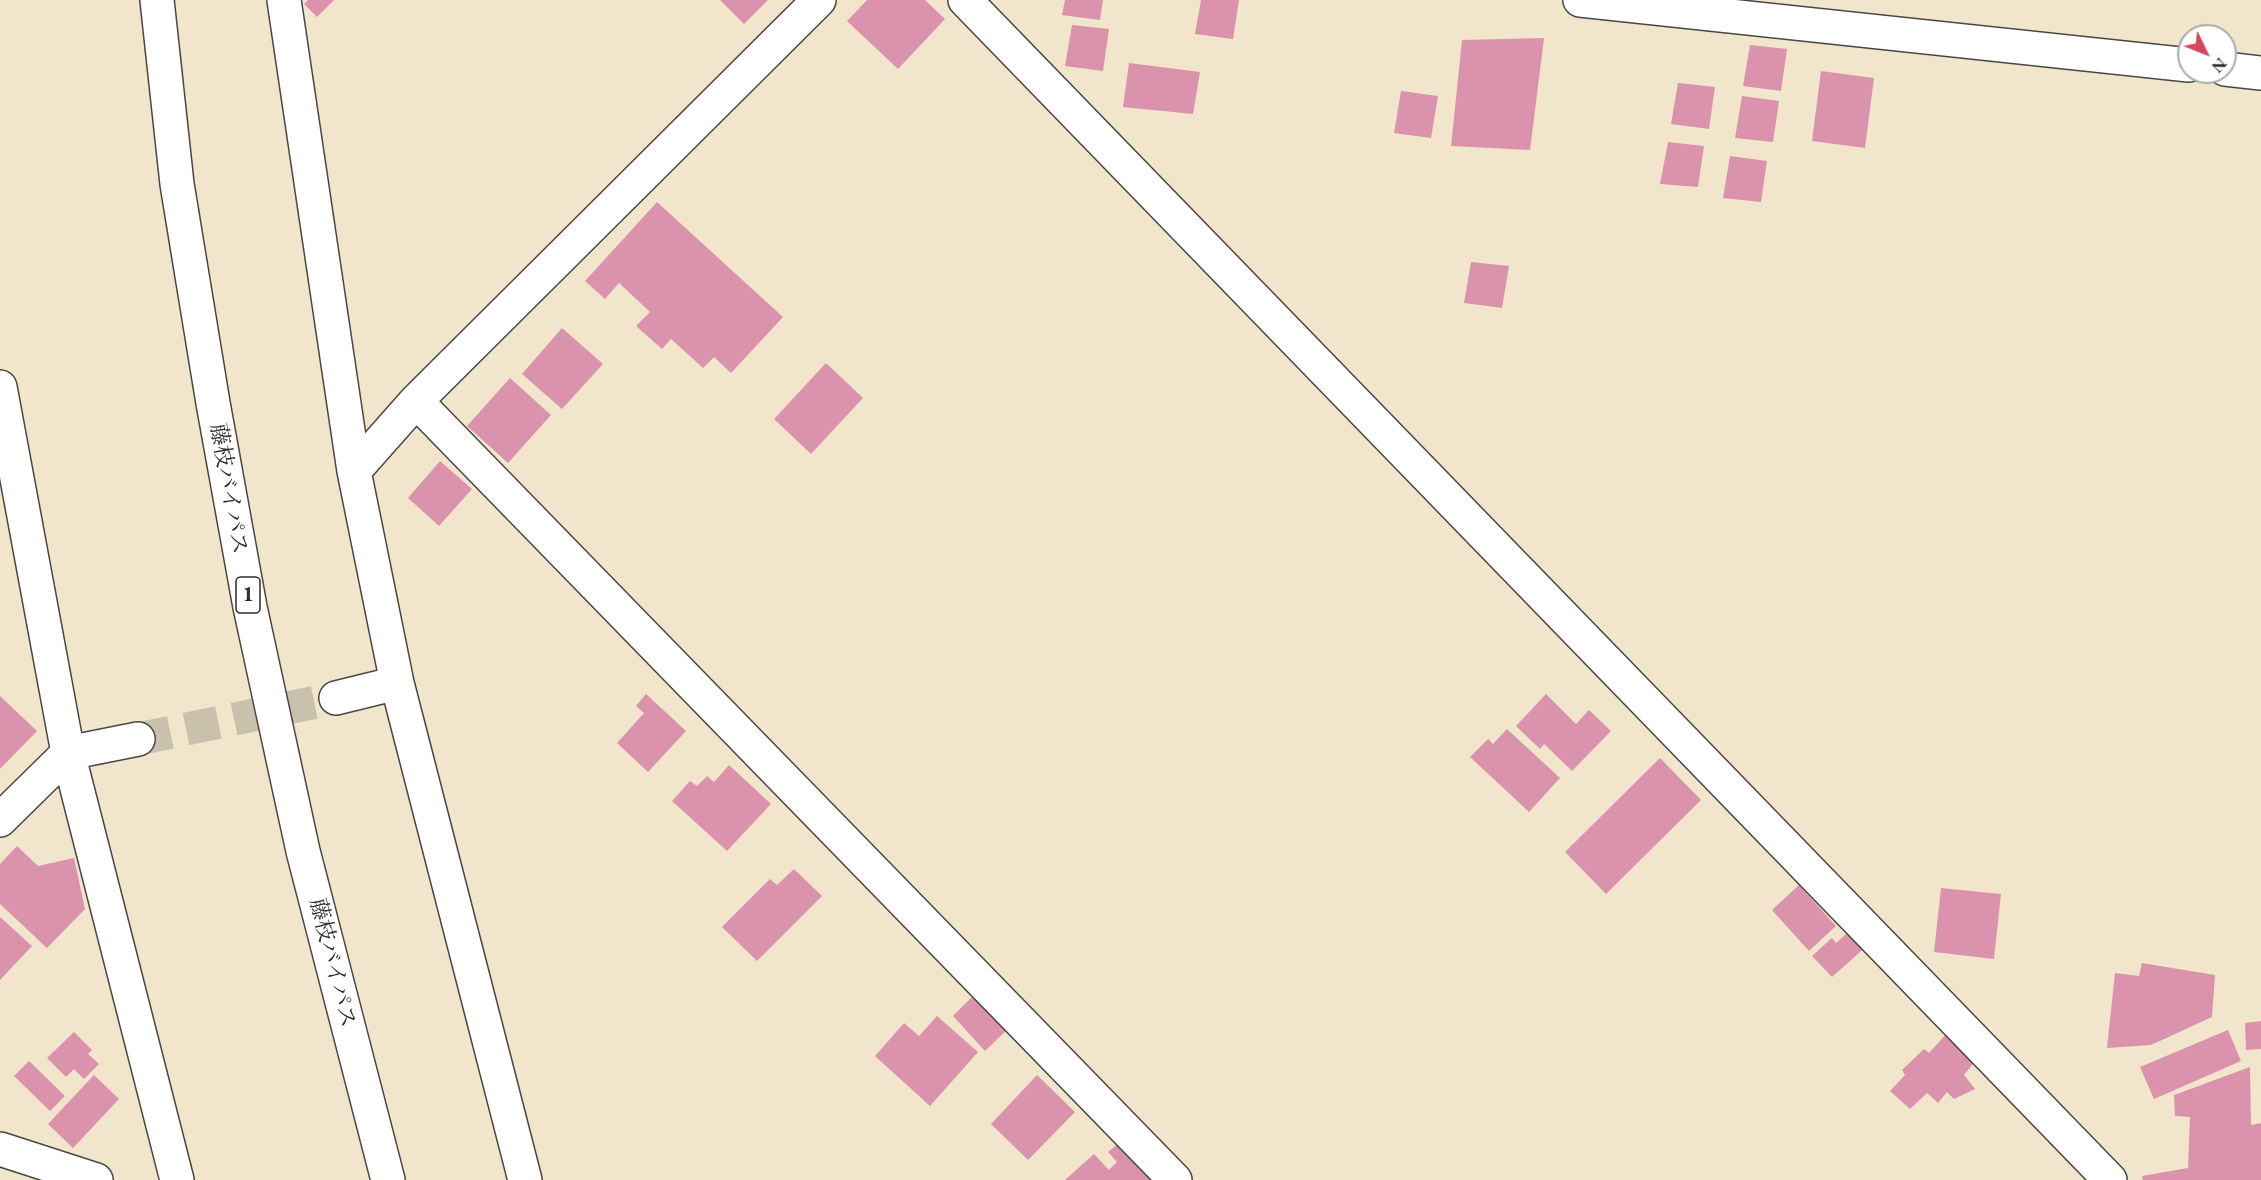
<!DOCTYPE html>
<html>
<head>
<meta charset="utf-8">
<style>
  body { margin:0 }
  #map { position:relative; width:2261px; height:1180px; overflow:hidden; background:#f1e6cc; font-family:"EB Garamond",serif }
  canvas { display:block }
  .north { position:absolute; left:2177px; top:24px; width:60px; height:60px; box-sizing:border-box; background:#fff; border:2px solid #aaa; border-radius:50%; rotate:133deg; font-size:16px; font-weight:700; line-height:24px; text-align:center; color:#2b2b2b }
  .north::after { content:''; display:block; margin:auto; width:21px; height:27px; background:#d1495b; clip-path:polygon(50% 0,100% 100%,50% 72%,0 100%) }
</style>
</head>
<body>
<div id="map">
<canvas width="2261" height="1180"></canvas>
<div class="north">N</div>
</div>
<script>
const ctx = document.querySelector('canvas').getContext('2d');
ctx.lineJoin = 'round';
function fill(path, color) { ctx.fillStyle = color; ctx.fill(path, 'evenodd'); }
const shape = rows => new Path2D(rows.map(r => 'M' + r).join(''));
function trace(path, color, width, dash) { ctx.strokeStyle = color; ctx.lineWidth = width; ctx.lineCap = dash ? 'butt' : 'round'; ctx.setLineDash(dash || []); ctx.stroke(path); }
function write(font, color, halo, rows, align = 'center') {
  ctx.font = font + ' "EB Garamond","Noto Serif JP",serif'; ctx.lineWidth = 5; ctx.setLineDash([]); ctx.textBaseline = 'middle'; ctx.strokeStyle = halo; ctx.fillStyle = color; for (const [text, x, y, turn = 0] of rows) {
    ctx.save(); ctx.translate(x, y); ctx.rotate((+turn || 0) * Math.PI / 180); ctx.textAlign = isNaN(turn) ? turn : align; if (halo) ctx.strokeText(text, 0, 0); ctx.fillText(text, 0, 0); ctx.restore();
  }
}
fill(shape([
  [308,0,334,0,317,17,304,4],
  [720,0,768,0,744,24],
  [867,0,925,0,945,19,898,69,847,21],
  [1065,0,1103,0,1100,20,1062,15],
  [1201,0,1239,0,1233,39,1195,34],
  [1072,25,1109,29,1103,71,1065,66],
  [1544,38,1530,150,1451,146,1462,40],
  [1750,45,1787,49,1781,91,1743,86],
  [1129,63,1200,72,1193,114,1123,107],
  [1821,71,1874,78,1865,148,1812,141],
  [1678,83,1715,87,1709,129,1671,124],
  [1401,91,1438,96,1431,138,1394,133],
  [1742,96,1779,101,1773,142,1735,138],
  [1668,142,1704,146,1698,187,1660,184],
  [1730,156,1767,161,1761,202,1723,198],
  [657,202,783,317,731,373,714,357,703,368,671,339,662,349,636,326,650,312,619,283,605,299,585,281],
  [1471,262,1509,266,1502,308,1464,303],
  [562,328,603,364,562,409,522,374],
  [826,363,863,398,811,454,774,419],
  [510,378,551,415,508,463,467,426],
  [440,461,472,489,439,526,408,498],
  [646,694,686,731,648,772,617,743,644,713,636,706],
  [1546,694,1576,724,1589,710,1611,731,1572,771,1544,744,1540,749,1516,726],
  [0,696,37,731,0,769],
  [1507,729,1560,778,1529,812,1470,757,1488,739,1493,744],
  [1660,758,1701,800,1606,894,1565,852],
  [729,765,771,804,727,851,672,801,690,781,697,786,707,776,714,782],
  [17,846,38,866,74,858,85,909,47,948,0,904,0,864],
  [794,869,822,896,757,961,722,927,770,879,777,885],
  [1799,885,1836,926,1809,951,1772,910],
  [1941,888,2001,894,1994,959,1934,952],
  [0,917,32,946,0,980],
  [1854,927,1869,944,1832,977,1812,956,1832,938,1836,943],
  [2142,963,2215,975,2212,1017,2151,1045,2107,1048,2115,973,2139,976],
  [977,992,1010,1027,985,1051,953,1016],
  [937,1016,978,1052,930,1106,875,1056,904,1023,919,1036],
  [2261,1021,2261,1049,2246,1050,2245,1023],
  [2228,1030,2241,1061,2154,1099,2140,1067],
  [1949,1031,1976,1060,1964,1075,1975,1089,1954,1099,1947,1092,1938,1103,1927,1093,1910,1109,1890,1091,1905,1075,1902,1070,1924,1049,1929,1053],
  [74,1032,92,1050,88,1054,99,1064,84,1079,74,1069,66,1077,47,1058],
  [29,1061,65,1096,50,1111,14,1076],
  [2250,1067,2251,1125,2261,1123,2261,1180,2143,1180,2142,1176,2188,1168,2190,1117,2175,1116,2174,1095],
  [94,1075,119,1099,73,1148,48,1124],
  [1037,1075,1075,1112,1028,1160,991,1124],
  [1120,1142,1156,1180,1065,1180,1094,1154,1109,1170,1117,1162,1108,1152]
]), '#db92ad');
trace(shape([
  [138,739,336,698]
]), '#c9c1ac', 33, [33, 16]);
const minor = shape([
  [284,0,354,471,397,683,525,1180],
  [965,0,2110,1180],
  [1580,0,2189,65],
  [2225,69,2261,73],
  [0,387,68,753,177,1180],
  [416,401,1175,1180],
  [354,471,416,401,819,0],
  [336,698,397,683],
  [0,820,68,753,138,739],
  [0,1149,96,1180]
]);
const highway = shape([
  [157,0,177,184,213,403,250,607,303,851,388,1180]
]);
trace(minor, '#494743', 36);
trace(highway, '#494743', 36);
trace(minor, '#fff', 33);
trace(highway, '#fff', 33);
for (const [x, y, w] of [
  [248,595,24]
]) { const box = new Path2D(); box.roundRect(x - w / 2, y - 18, w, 36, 4.5); ctx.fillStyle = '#fff'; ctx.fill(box); trace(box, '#2b2b2b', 1.5); }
write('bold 21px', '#2b2b2b', null, [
  ["1",248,595]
]);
write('22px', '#2b2b2b', '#fff', [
  ["藤枝バイパス",228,489,80],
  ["藤枝バイパス",332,963,76]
]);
</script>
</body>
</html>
